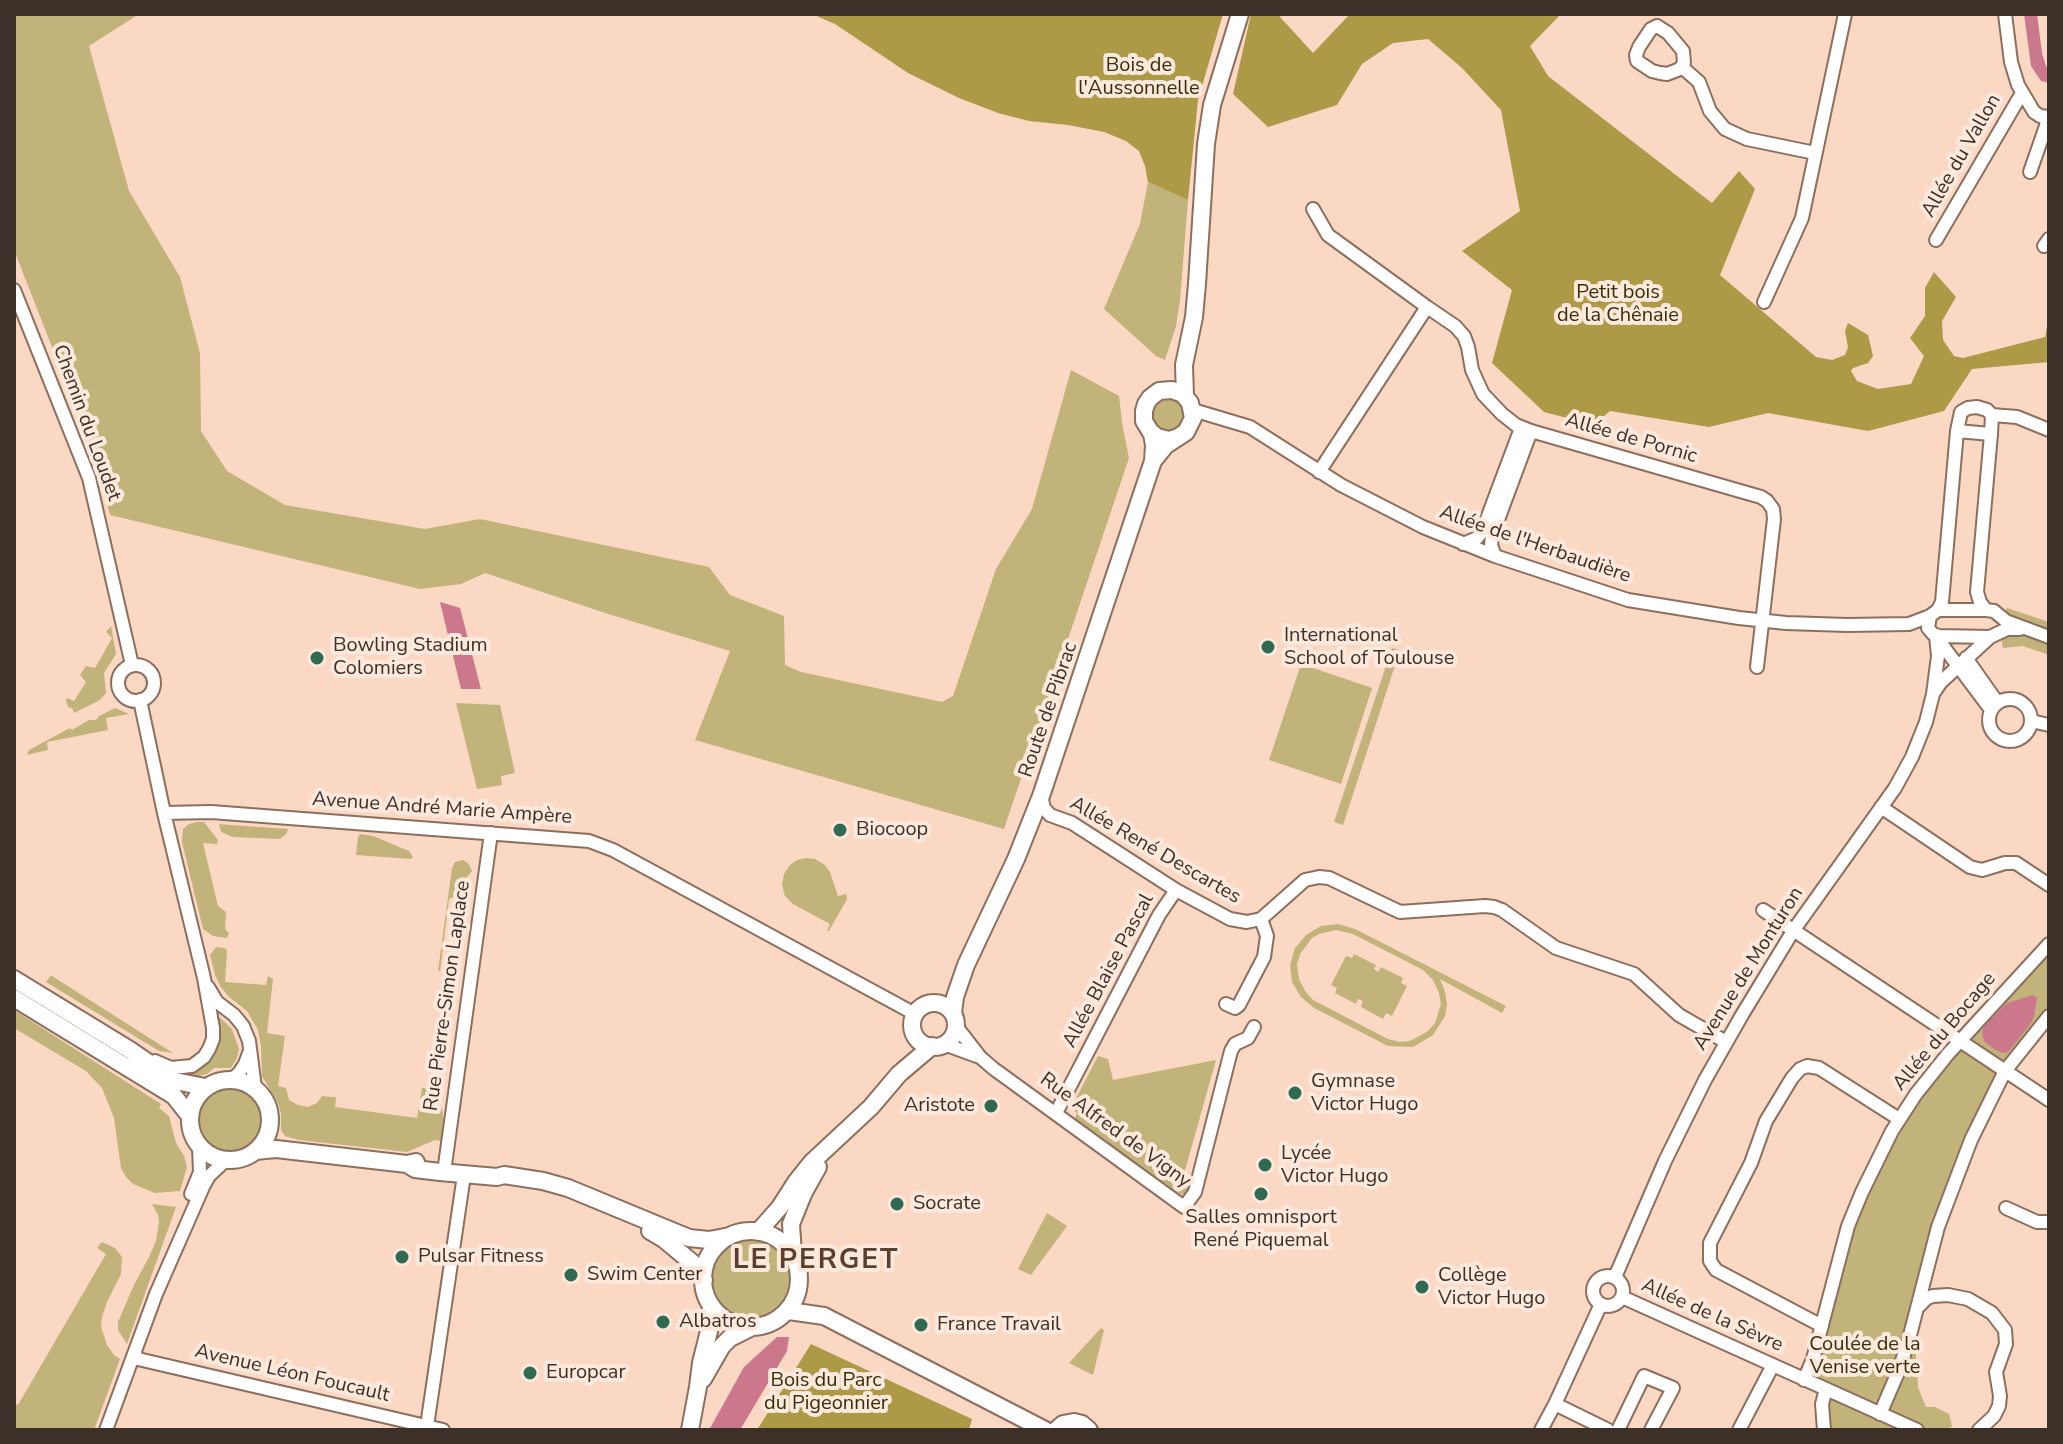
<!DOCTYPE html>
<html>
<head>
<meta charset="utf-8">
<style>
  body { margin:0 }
  #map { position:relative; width:2063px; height:1444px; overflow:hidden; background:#fad8c4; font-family:"Nunito Sans",sans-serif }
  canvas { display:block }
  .frame { position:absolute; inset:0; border:16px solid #3d3028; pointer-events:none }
</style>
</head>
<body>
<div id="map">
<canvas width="2063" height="1444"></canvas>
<div class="frame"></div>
</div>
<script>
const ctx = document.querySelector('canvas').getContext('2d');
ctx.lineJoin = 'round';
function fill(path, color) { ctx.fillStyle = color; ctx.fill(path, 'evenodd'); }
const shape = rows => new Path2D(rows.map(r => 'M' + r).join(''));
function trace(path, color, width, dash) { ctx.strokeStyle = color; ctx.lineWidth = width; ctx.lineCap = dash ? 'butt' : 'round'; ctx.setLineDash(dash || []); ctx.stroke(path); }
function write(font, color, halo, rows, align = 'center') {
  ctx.font = font + ' "Nunito Sans",sans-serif'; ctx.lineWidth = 8; ctx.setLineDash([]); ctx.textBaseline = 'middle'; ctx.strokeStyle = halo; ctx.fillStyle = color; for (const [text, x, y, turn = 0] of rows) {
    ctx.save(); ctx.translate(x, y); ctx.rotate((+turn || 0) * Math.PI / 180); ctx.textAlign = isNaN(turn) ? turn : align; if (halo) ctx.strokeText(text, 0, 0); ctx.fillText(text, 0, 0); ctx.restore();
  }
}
fill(shape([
  [14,14,139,14,89,46,129,191,180,277,200,353,201,431,227,471,285,505,425,529,480,519,709,567,730,595,784,616,785,665,801,672,942,702,953,696,996,569,1032,509,1071,370,1119,396,1122,423,1129,458,1004,829,695,740,730,651,605,613,485,573,461,584,420,589,110,515,96,459,14,250],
  [1148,182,1188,200,1180,300,1176,326,1165,360,1156,356,1104,309,1140,224],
  '1150 414a18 18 0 1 1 36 0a18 18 0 1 1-36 0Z',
  [2007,608,2049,622,2049,655,2023,646,2003,648,2000,632,2002,627,2002,618],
  [111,626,116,654,104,673,106,693,100,700,74,713,72,708,68,707,66,700,67,698,74,701,86,682,80,675,86,666,95,668,112,638,106,632],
  [1392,648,1400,650,1343,825,1334,822],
  [1301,664,1372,688,1341,784,1269,760],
  [456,703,500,705,515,773,501,776,502,785,477,789],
  [115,708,129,714,106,718,108,730,47,742,48,750,27,755,29,750,70,728,72,730,89,720,96,720,99,716],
  [197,822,204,822,218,840,217,844,203,843,218,906,226,912,225,929,229,933,227,938,213,936,203,929,182,842,183,829,189,824],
  [219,824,231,825,288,829,286,834,280,839,233,837,221,832],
  [360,834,373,836,409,851,413,857,411,859,356,855,358,837],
  [806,858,815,859,825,865,830,872,838,896,846,894,847,899,829,931,827,931,830,924,793,904,785,896,782,885,784,874,790,865,797,860],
  [463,860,468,863,472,871,460,885,458,895,449,899,440,971,438,971,452,868,455,862],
  [1338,924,1355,929,1506,1006,1502,1013,1440,979,1445,992,1447,1004,1445,1016,1433,1035,1413,1047,1388,1046,1314,1008,1301,997,1292,982,1290,965,1295,948,1306,935,1321,926],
  [1336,930,1353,934,1423,970,1433,980,1439,993,1441,1004,1435,1023,1428,1031,1410,1041,1400,1042,1388,1039,1313,1000,1305,991,1299,979,1297,965,1300,954,1312,938,1319,934],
  [2049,944,2049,1016,2031,1038,1971,1140,1917,1308,1916,1358,1918,1387,1926,1407,1935,1407,1949,1414,1952,1426,1947,1430,1824,1430,1826,1389,1804,1380,1839,1258,1899,1119],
  [216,947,225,948,227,951,225,982,266,985,268,976,273,979,267,1033,285,1036,278,1086,286,1088,289,1100,298,1105,308,1107,317,1103,322,1096,331,1097,336,1097,335,1107,417,1118,422,1088,432,1089,432,1096,442,1109,444,1123,441,1141,435,1140,407,1152,299,1140,285,1136,281,1130,281,1113,277,1101,262,1076,261,1046,258,1030,247,1011,229,997,221,987,215,975,210,955],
  [1354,954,1376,965,1374,969,1378,972,1381,967,1403,978,1401,983,1407,986,1392,1016,1386,1013,1383,1019,1361,1007,1363,1001,1358,999,1356,1004,1335,993,1337,988,1331,985,1346,956,1352,958],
  [51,975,52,976,173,1053,159,1051,46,982],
  [14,1010,161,1104,159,1108,169,1116,176,1143,184,1156,187,1167,180,1191,155,1193,133,1184,126,1177,121,1168,114,1118,102,1088,86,1071,14,1028],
  [216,1014,232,1029,239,1049,237,1058,231,1068,214,1068,207,1074,193,1077,187,1075,190,1070,204,1064,215,1052,219,1038],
  [1098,1056,1108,1059,1113,1080,1216,1060,1182,1181,1191,1184,1186,1194,1180,1194,1075,1119,1077,1113,1071,1108],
  '196 1120a33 33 0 1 1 66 0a33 33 0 1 1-66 0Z',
  [152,1204,176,1207,127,1344,118,1330,118,1322,134,1285,149,1257,156,1241,159,1222,158,1215],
  [1047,1213,1067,1226,1031,1275,1018,1269],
  '711 1278a41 41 0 1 1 82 0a41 41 0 1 1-82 0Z',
  [102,1242,115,1248,122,1257,121,1274,107,1302,102,1317,101,1327,107,1345,114,1355,120,1359,94,1430,14,1430,14,1403,18,1405,106,1254,97,1248],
  [1101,1328,1104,1330,1093,1375,1069,1363]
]), '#c1b379');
fill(shape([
  [812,14,1223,14,1198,100,1188,200,1148,182,1145,166,1139,151,1126,141,1104,132,1068,125,1029,121,998,113,959,98,908,73,835,24],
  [1251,14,1282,14,1280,17,1313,53,1350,14,1561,14,1530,46,1548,76,1712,203,1739,171,1755,189,1720,275,1816,357,1832,360,1845,355,1848,347,1845,331,1848,323,1868,335,1873,356,1868,363,1853,368,1851,371,1857,381,1878,389,1911,384,1924,356,1910,338,1925,316,1925,288,1934,272,1956,297,1942,321,1943,340,1954,356,1963,358,2045,337,2049,317,2049,362,1972,369,1944,411,1868,431,1768,413,1709,427,1610,411,1594,425,1544,412,1492,363,1512,290,1462,251,1520,211,1501,110,1462,68,1428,39,1393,43,1362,64,1337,105,1268,127,1233,94],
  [811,1344,972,1419,969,1430,757,1430]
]), '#ad9a47');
fill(shape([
  [2024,14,2037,14,2042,53,2046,66,2049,69,2049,83,2041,81,2031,66],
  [440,602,460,608,481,689,461,689],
  [2033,995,2037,998,2034,1017,2029,1026,2008,1052,2003,1053,1995,1050,1984,1041,1982,1033,1984,1026,2007,1003],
  [777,1337,789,1337,787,1351,740,1430,709,1430,744,1367]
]), '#cc788c');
const street = shape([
  [2005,14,2011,62,2018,85,2034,112,2040,116,2049,117],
  [1657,26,1668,33,1683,51,1684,63,1680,69,1667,74,1660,73,1652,71,1637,61,1636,55,1639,47,1651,29,1657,26],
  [1683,68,1699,82,1710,111,1725,129,1747,139,1815,153],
  [2030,172,2046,126,2047,117],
  [1313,209,1328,235,1427,307],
  [1936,240,2022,93],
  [2044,246,2049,239],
  [14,290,89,478,132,665],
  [1764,302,1802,218,1845,14],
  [1977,407,1987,410,1992,415,1991,434,1957,431,1961,412,1968,408,1977,407],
  [1193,410,1250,427,1341,485,1423,527,1495,556,1628,600,1739,618,1786,623,1847,625,1909,624,1930,616,1938,610,1986,610,1994,611,2006,621,2049,637],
  [1992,415,2017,417,2049,430],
  [1319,472,1427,307,1455,326,1464,336,1468,347,1472,370,1483,394,1502,414,1516,425,1531,431,1761,497,1767,501,1773,509,1774,519,1757,667],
  [1463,544,1477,538,1482,532,1521,428],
  [1495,556,1491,545,1492,536,1531,431],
  [1938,610,1942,602,1957,431],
  [1986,610,1980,602,1977,592,1991,434],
  [1930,616,1928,628,1933,634,1939,636,1990,637,2007,629,2020,629],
  [1939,636,1943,646,1991,710],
  [1966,658,1997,702],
  '118 683a18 18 0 1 1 36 0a18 18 0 1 1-36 0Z',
  [1935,691,1941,682,1990,637],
  '1989 720a21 21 0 1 1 42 0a21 21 0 1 1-42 0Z',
  [140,700,164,813,204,978,213,1028,213,1039,209,1049,204,1057,192,1066,171,1068,155,1061],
  [2031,721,2049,725],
  [1041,796,1044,808,1050,815,1072,823,1176,890,1230,919,1247,922,1261,919,1305,880,1319,877,1329,878,1400,912,1485,906,1494,907,1502,910,1556,948,1634,974,1679,1015,1726,1042],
  [1881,807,1970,867,1982,870,2005,863,2016,863,2049,885],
  [164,813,211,812,589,841,613,850,915,1014],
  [1763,910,2049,1100],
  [208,987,217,1002,234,1015,243,1026,249,1041,255,1088],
  [1226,1004,1235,1008,1239,1005,1264,957,1267,936,1261,919],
  [956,1026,980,1057,994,1069,1184,1207,1195,1192,1231,1051,1235,1044,1248,1038,1254,1027],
  [944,1044,977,1056],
  [232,1079,239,1073,245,1064,249,1053],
  [1056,1113,1159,915,1176,890],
  [445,1165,491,833],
  [191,1194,200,1172,199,1147],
  [2006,1208,2037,1222,2049,1222],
  '1593 1291a15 15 0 1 1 30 0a15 15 0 1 1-30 0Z',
  [1615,1277,1665,1161,1705,1080,1742,1015,1793,931,1895,788,1912,757,1926,722,1933,694,1938,656,1936,636],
  [1622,1297,1917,1430],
  [1917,1308,1927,1298,1933,1296,1948,1295,1968,1299,1992,1313,2005,1330,2006,1344,1996,1372,2000,1396,1999,1406,1994,1416,1979,1430],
  [1822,1326,1716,1270,1710,1261,1710,1243,1751,1163,1766,1121,1792,1078,1800,1069,1807,1066,1819,1068,1899,1119],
  [135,1354,138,1359,443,1430],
  [1804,1380,1813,1359,1848,1226,1862,1192,1892,1131,1916,1094,1948,1054,2049,944],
  [1555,1404,1608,1430],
  [1880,1414,1899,1370,1909,1339,1938,1227,1971,1140,2005,1071,2049,1016],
  [427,1426,464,1175],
  [106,1430,156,1294,203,1187,209,1176,226,1160],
  [1541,1430,1555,1404,1601,1304],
  [1618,1430,1644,1376,1673,1388,1651,1430],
  [1739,1430,1773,1365],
  [1824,1430,1822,1404,1826,1389]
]);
const secondary = shape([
  [1185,396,1184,365,1194,317,1197,284,1206,144,1212,105,1240,14],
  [1153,461,1166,445,1186,432,1193,418,1190,403,1183,394,1172,390,1159,391,1150,398,1146,404,1144,411,1144,421,1150,431,1157,437,1169,440,1175,438],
  [14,979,130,1050,175,1081,205,1087],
  [14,998,174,1096,189,1115],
  '912 1025a22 22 0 1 1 44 0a22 22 0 1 1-44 0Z',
  [953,1013,955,997,966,965,1016,859,1041,796,1153,461,1154,445,1152,434],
  '190 1120a40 40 0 1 1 80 0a40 40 0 1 1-80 0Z',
  [255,1151,276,1149,407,1164,416,1162],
  [407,1164,415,1169,440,1172,497,1177,504,1175,543,1181,568,1188,689,1238,709,1240,730,1236],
  '703 1279a48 48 0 1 1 96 0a48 48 0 1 1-96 0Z',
  [650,1231,665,1240,695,1265,704,1280],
  [758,1232,780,1207,796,1182,812,1162,871,1107,899,1074,932,1046],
  [793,1254,791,1224,804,1192,818,1167],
  [789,1311,824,1316,1045,1430],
  [703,1379,722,1346,730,1338,750,1328],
  [690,1430,698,1387,701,1363,710,1327,711,1305],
  [1056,1430,1063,1424,1074,1422,1082,1424,1089,1430]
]);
trace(street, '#8d6f5e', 16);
trace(secondary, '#8d6f5e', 20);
trace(street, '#fff', 12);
trace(secondary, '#fff', 16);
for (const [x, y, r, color] of [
  [1268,647,8,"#306a53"],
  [317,658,8,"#306a53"],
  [840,830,8,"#306a53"],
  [1295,1093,8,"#306a53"],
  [991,1106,8,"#306a53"],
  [1265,1165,8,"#306a53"],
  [1261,1194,8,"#306a53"],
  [897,1204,8,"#306a53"],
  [402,1257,8,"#306a53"],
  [571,1275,8,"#306a53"],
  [1422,1287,8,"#306a53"],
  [663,1322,8,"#306a53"],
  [921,1325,8,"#306a53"],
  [530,1373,8,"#306a53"]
]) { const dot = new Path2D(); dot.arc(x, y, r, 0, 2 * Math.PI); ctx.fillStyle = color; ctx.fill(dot); trace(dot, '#fde8dc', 3); }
write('20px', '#372f0a', '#fde8dc', [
  ["Bois de",1139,66],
  ["l'Aussonnelle",1139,89],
  ["Petit bois",1618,293],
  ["de la Chênaie",1618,316],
  ["Coulée de la",1865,1345],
  ["Venise verte",1865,1368],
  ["Bois du Parc",826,1381],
  ["du Pigeonnier",826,1404]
]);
write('20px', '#3d3028', '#fde8dc', [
  ["Allée du Vallon",1962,156,-60],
  ["Chemin du Loudet",86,423,70],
  ["Allée de Pornic",1631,439,16],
  ["Allée de l'Herbaudière",1535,545,19],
  ["Route de Pibrac",1049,710,-71],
  ["Avenue André Marie Ampère",442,809,4],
  ["Allée René Descartes",1155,851,30],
  ["Avenue de Monturon",1749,969,-58],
  ["Allée Blaise Pascal",1109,971,-62],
  ["Rue Pierre-Simon Laplace",448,996,-82],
  ["Allée du Bocage",1945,1032,-50],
  ["Rue Alfred de Vigny",1115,1131,36],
  ["Allée de la Sèvre",1712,1316,24],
  ["Avenue Léon Foucault",292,1374,13]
]);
write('20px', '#3d3028', '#fde8dc', [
  ["International",1284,636],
  ["School of Toulouse",1284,659],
  ["Bowling Stadium",333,646],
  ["Colomiers",333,669],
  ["Biocoop",856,830],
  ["Gymnase",1311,1082],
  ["Victor Hugo",1311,1105],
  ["Aristote",975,1106,"right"],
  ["Lycée",1281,1154],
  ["Victor Hugo",1281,1177],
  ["Socrate",913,1204],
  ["Salles omnisport",1261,1218,"center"],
  ["René Piquemal",1261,1241,"center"],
  ["Pulsar Fitness",418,1257],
  ["Swim Center",587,1275],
  ["Collège",1438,1276],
  ["Victor Hugo",1438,1299],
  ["Albatros",679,1322],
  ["France Travail",937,1325],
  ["Europcar",546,1373]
], 'left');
ctx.letterSpacing = '2px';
write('bold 28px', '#5a3e2e', '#fde8dc', [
  ["LE PERGET",816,1261]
]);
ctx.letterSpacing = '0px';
</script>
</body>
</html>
